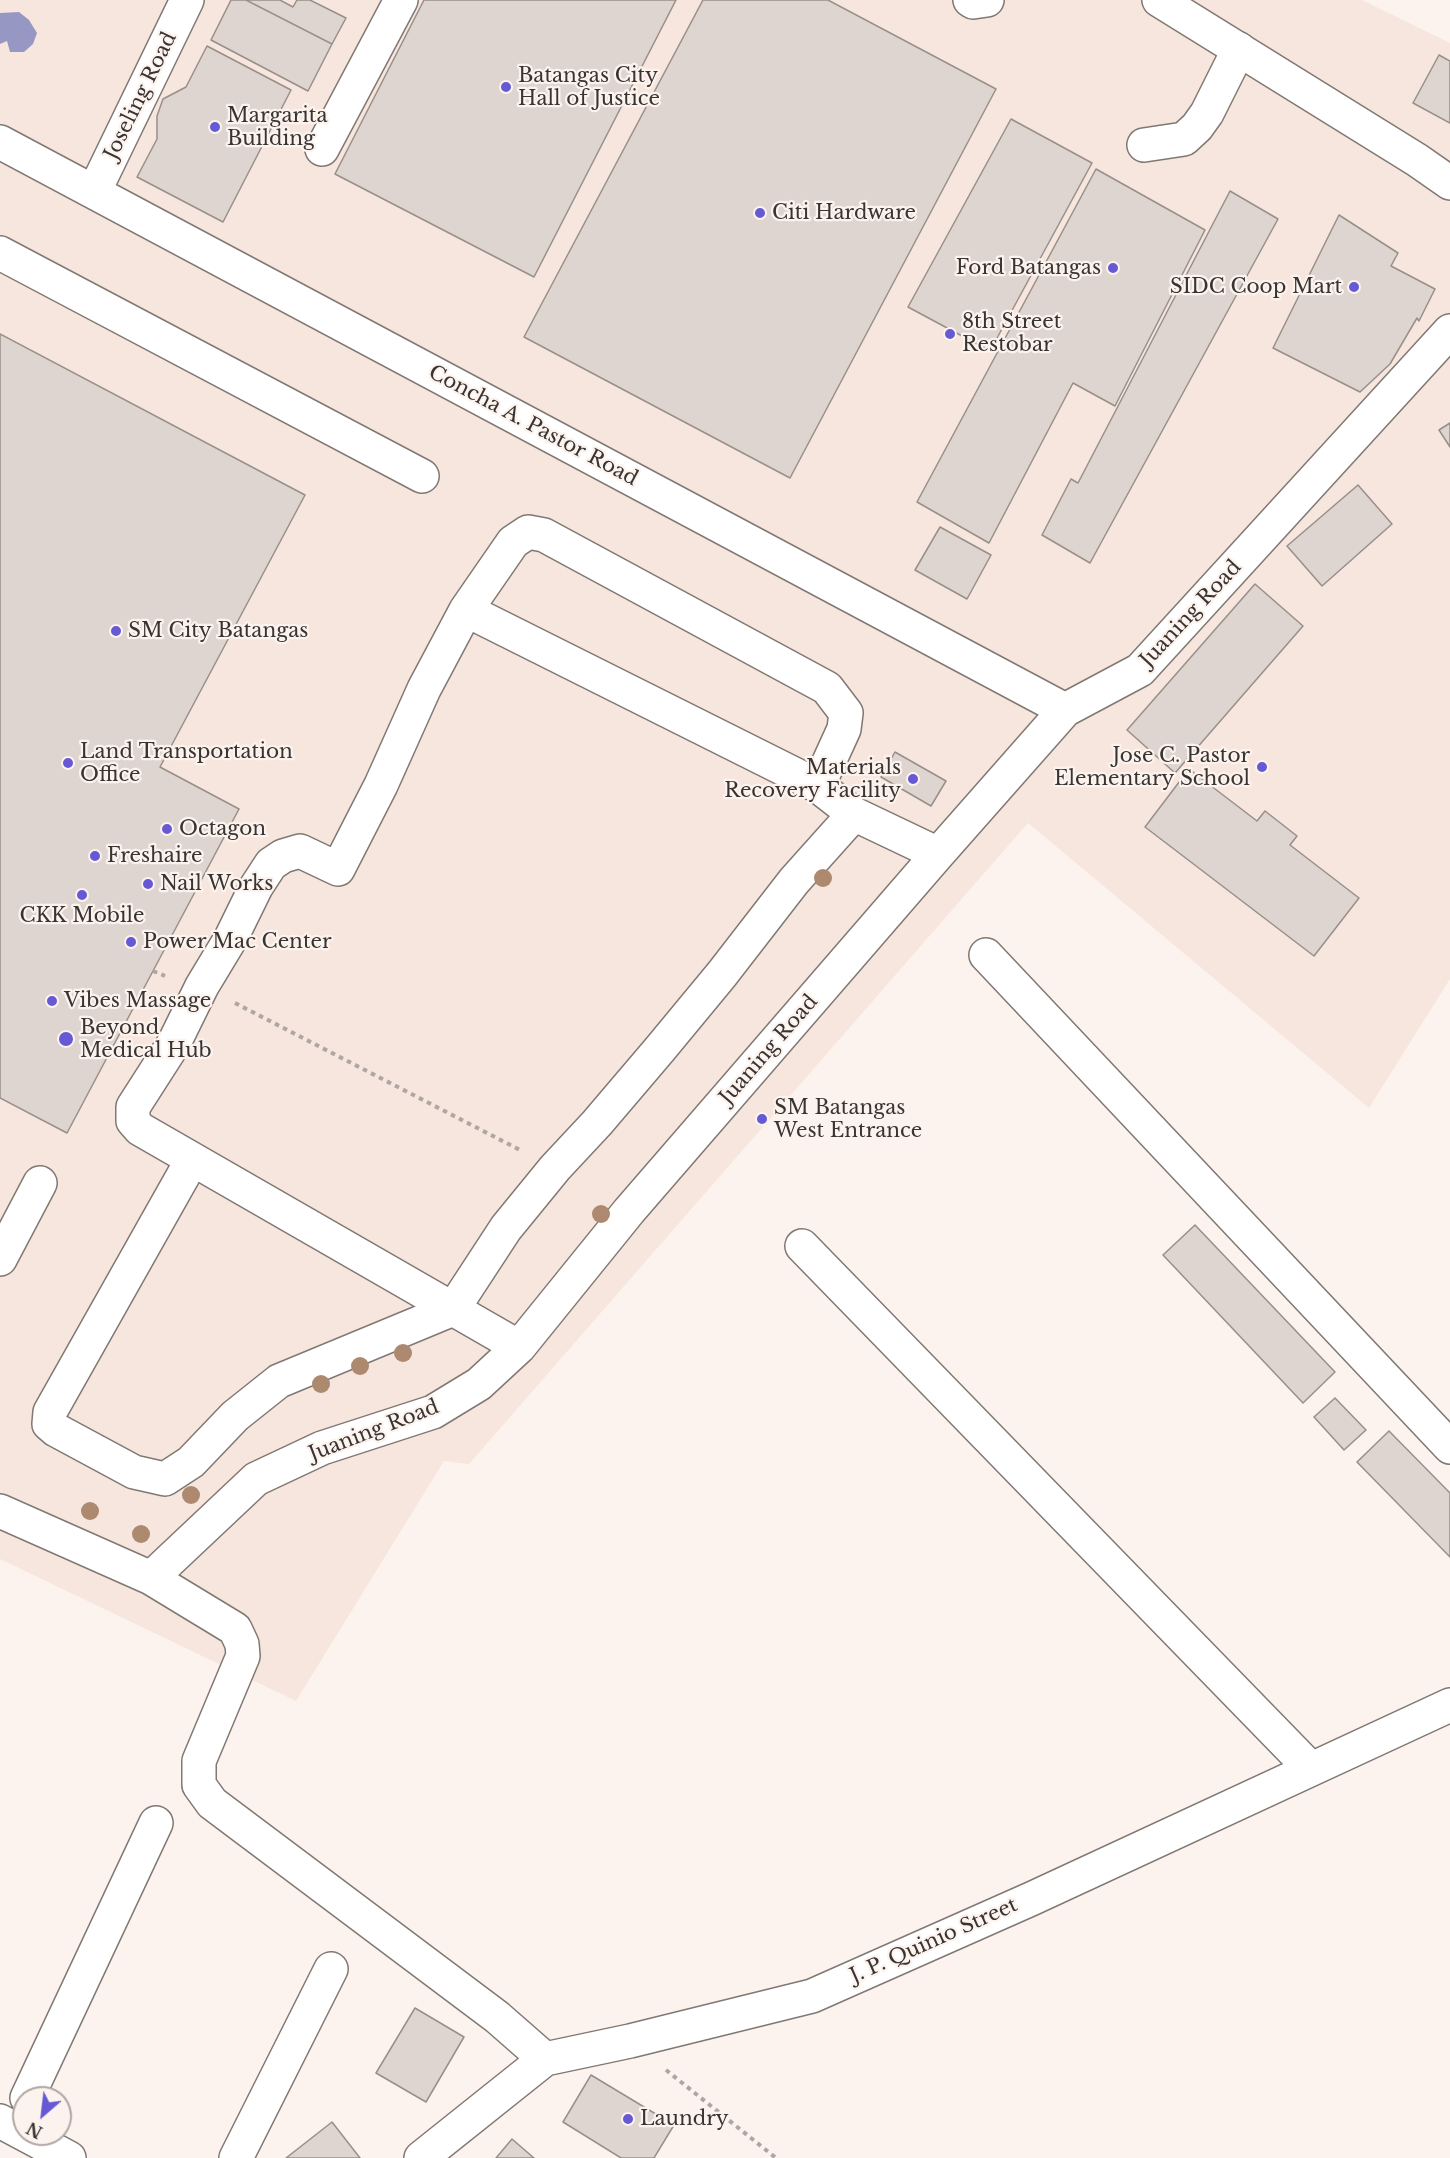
<!DOCTYPE html>
<html>
<head>
<meta charset="utf-8">
<style>
  body { margin:0 }
  #map { position:relative; width:1450px; height:2158px; overflow:hidden; background:#fdf3ee; font-family:"Libre Baskerville",serif }
  canvas { display:block }
  .north { position:absolute; left:12px; top:2086px; width:60px; height:60px; box-sizing:border-box; background:#fdf3ee; border:2px solid #aea7a3; border-radius:50%; rotate:208deg; font-size:16px; font-weight:700; line-height:24px; text-align:center; color:#383432 }
  .north::after { content:''; display:block; margin:auto; width:21px; height:27px; background:#655ad4; clip-path:polygon(50% 0,100% 100%,50% 72%,0 100%) }
</style>
</head>
<body>
<div id="map">
<canvas width="1450" height="2158"></canvas>
<div class="north">N</div>
</div>
<script>
const ctx = document.querySelector('canvas').getContext('2d');
ctx.lineJoin = 'round';
function fill(path, color) { ctx.fillStyle = color; ctx.fill(path, 'evenodd'); }
const shape = rows => new Path2D(rows.map(r => 'M' + r).join(''));
function trace(path, color, width, dash) { ctx.strokeStyle = color; ctx.lineWidth = width; ctx.lineCap = dash ? 'butt' : 'round'; ctx.setLineDash(dash || []); ctx.stroke(path); }
function write(font, color, halo, rows, align = 'center') {
  ctx.font = font + ' "Libre Baskerville",serif'; ctx.lineWidth = 4.5; ctx.setLineDash([]); ctx.textBaseline = 'middle'; ctx.strokeStyle = halo; ctx.fillStyle = color; for (const [text, x, y, turn = 0] of rows) {
    ctx.save(); ctx.translate(x, y); ctx.rotate((+turn || 0) * Math.PI / 180); ctx.textAlign = isNaN(turn) ? turn : align; if (halo) ctx.strokeText(text, 0, 0); ctx.fillText(text, 0, 0); ctx.restore();
  }
}
fill(shape([
  [0,0,1362,0,1450,43,1450,979,1369,1108,1028,823,469,1464,444,1461,296,1701,0,1559]
]), '#f7e6dd');
fill(shape([
  [19,12,29,20,37,33,33,44,24,52,10,52,7,41,0,44,0,13]
]), '#9698c3');
const building = shape([
  [231,0,246,0,332,44,308,91,211,40,231,0],
  [246,0,280,0,293,7,297,0,310,0,346,18,332,44,246,0],
  [424,0,676,0,534,277,335,174,424,0],
  [703,0,828,0,996,89,790,478,524,337,703,0],
  [207,46,291,90,223,222,137,177,157,139,157,116,163,99,186,87,207,46],
  [1439,55,1450,61,1450,123,1413,103,1439,55],
  [1011,119,1092,163,990,351,908,307,1011,119],
  [1096,169,1205,230,1115,406,1073,383,989,543,917,502,1096,169],
  [1230,191,1278,219,1090,563,1042,535,1071,479,1078,483,1230,191],
  [1339,215,1398,253,1391,266,1435,289,1419,321,1417,318,1390,364,1360,392,1273,348,1339,215],
  [0,334,305,495,160,767,239,809,67,1133,0,1098,0,334],
  [1450,423,1450,447,1439,430,1450,423],
  [1358,485,1392,524,1322,586,1287,546,1358,485],
  [940,527,991,555,967,599,915,570,940,527],
  [1255,584,1303,626,1175,773,1127,730,1255,584],
  [895,752,946,781,931,806,881,777,895,752],
  [1189,769,1257,821,1265,811,1297,836,1290,845,1359,898,1314,956,1145,827,1189,769],
  [1195,1225,1335,1372,1303,1403,1163,1255,1195,1225],
  [1335,1398,1366,1430,1344,1450,1314,1417,1335,1398],
  [1389,1431,1450,1493,1450,1557,1357,1462,1389,1431],
  [415,2008,464,2037,426,2102,376,2073,415,2008],
  [591,2075,674,2125,654,2158,621,2158,563,2122,591,2075],
  [332,2122,360,2158,286,2158,332,2122],
  [512,2139,534,2158,496,2158,512,2139]
]);
fill(building, '#ded5d0');
trace(building, '#988f8a', 1.5);
const minor = shape([
  [970,0,973,2,987,0],
  [0,142,1065,710],
  [1144,145,1184,139,1197,127,1207,113,1239,49],
  [322,149,401,0],
  [94,192,187,0],
  [0,253,422,476],
  [466,610,818,786,854,814,938,854],
  [986,955,1450,1447],
  [192,1160,50,1412,49,1424,56,1430,134,1472,165,1479,191,1462,235,1416,279,1381,453,1309,506,1228,555,1168,597,1123,660,1049,722,974,794,881,854,814],
  [802,1246,1311,1769],
  [0,1259,40,1183],
  [519,1347,140,1129,133,1121,133,1107,174,1043,202,986,231,938,256,887,271,864,283,856,300,851,338,869,381,785,424,689,466,610,513,542,528,532,544,535,827,688,846,713,844,729,818,786],
  [0,1511,151,1578,235,1629,242,1644,243,1656,199,1761,199,1785,212,1803,497,2017,545,2059],
  [151,1578,256,1479,322,1448,433,1412,479,1384,519,1347,629,1211,938,854,1065,710,1140,670,1450,331],
  [27,2098,156,1823],
  [0,2121,69,2158],
  [236,2158,331,1969],
  [421,2158,545,2059,630,2041,812,1996,1031,1899,1450,1705]
]);
const major = shape([
  [1159,0,1417,160,1450,183]
]);
trace(minor, '#807873', 36);
trace(major, '#807873', 36);
trace(shape([
  [153,971,165,976],
  [235,1003,522,1151],
  [666,2070,776,2158]
]), '#aea6a3', 4, [4.5, 4.5]);
trace(minor, '#fff', 33);
trace(major, '#fff', 33);
ctx.fillStyle = '#ac896f';
for (const [x, y] of [
  [823,878],
  [601,1214],
  [403,1353],
  [360,1366],
  [321,1384],
  [191,1495],
  [90,1511],
  [141,1534]
]) { ctx.beginPath(); ctx.arc(x, y, 9, 0, 2 * Math.PI); ctx.fill(); }
for (const [x, y, r, color] of [
  [506,87,6,"#655ad4"],
  [215,127,6,"#655ad4"],
  [760,213,6,"#655ad4"],
  [1113,268,6,"#655ad4"],
  [1354,287,6,"#655ad4"],
  [950,334,6,"#655ad4"],
  [116,631,6,"#655ad4"],
  [68,763,6,"#655ad4"],
  [1262,767,6,"#655ad4"],
  [913,779,6,"#655ad4"],
  [167,829,6,"#655ad4"],
  [95,856,6,"#655ad4"],
  [148,884,6,"#655ad4"],
  [82,895,6,"#655ad4"],
  [131,942,6,"#655ad4"],
  [52,1001,6,"#655ad4"],
  [66,1039,8,"#655ad4"],
  [762,1119,6,"#655ad4"],
  [628,2119,6,"#655ad4"]
]) { const dot = new Path2D(); dot.arc(x, y, r, 0, 2 * Math.PI); ctx.fillStyle = color; ctx.fill(dot); trace(dot, '#fdf3ee', 2); }
write('20px', '#383432', '#fdf3ee', [
  ["Batangas City",518,76],
  ["Hall of Justice",518,99],
  ["Margarita",227,116],
  ["Building",227,139],
  ["Citi Hardware",772,213],
  ["Ford Batangas",1101,268,"right"],
  ["SIDC Coop Mart",1342,287,"right"],
  ["8th Street",962,322],
  ["Restobar",962,345],
  ["SM City Batangas",128,631],
  ["Land Transportation",80,752],
  ["Office",80,775],
  ["Jose C. Pastor",1250,756,"right"],
  ["Elementary School",1250,779,"right"],
  ["Materials",901,768,"right"],
  ["Recovery Facility",901,791,"right"],
  ["Octagon",179,829],
  ["Freshaire",107,856],
  ["Nail Works",160,884],
  ["CKK Mobile",82,916,"center"],
  ["Power Mac Center",143,942],
  ["Vibes Massage",64,1001],
  ["Beyond",80,1028],
  ["Medical Hub",80,1051],
  ["SM Batangas",774,1108],
  ["West Entrance",774,1131],
  ["Laundry",640,2119]
], 'left');
write('20px', '#383432', '#fdf3ee', [
  ["Joseling Road",141,96,-64],
  ["Concha A. Pastor Road",533,426,28],
  ["Juaning Road",1191,614,-47],
  ["Juaning Road",769,1050,-49],
  ["Juaning Road",374,1431,-21],
  ["J. P. Quinio Street",934,1941,-24]
]);
</script>
</body>
</html>
